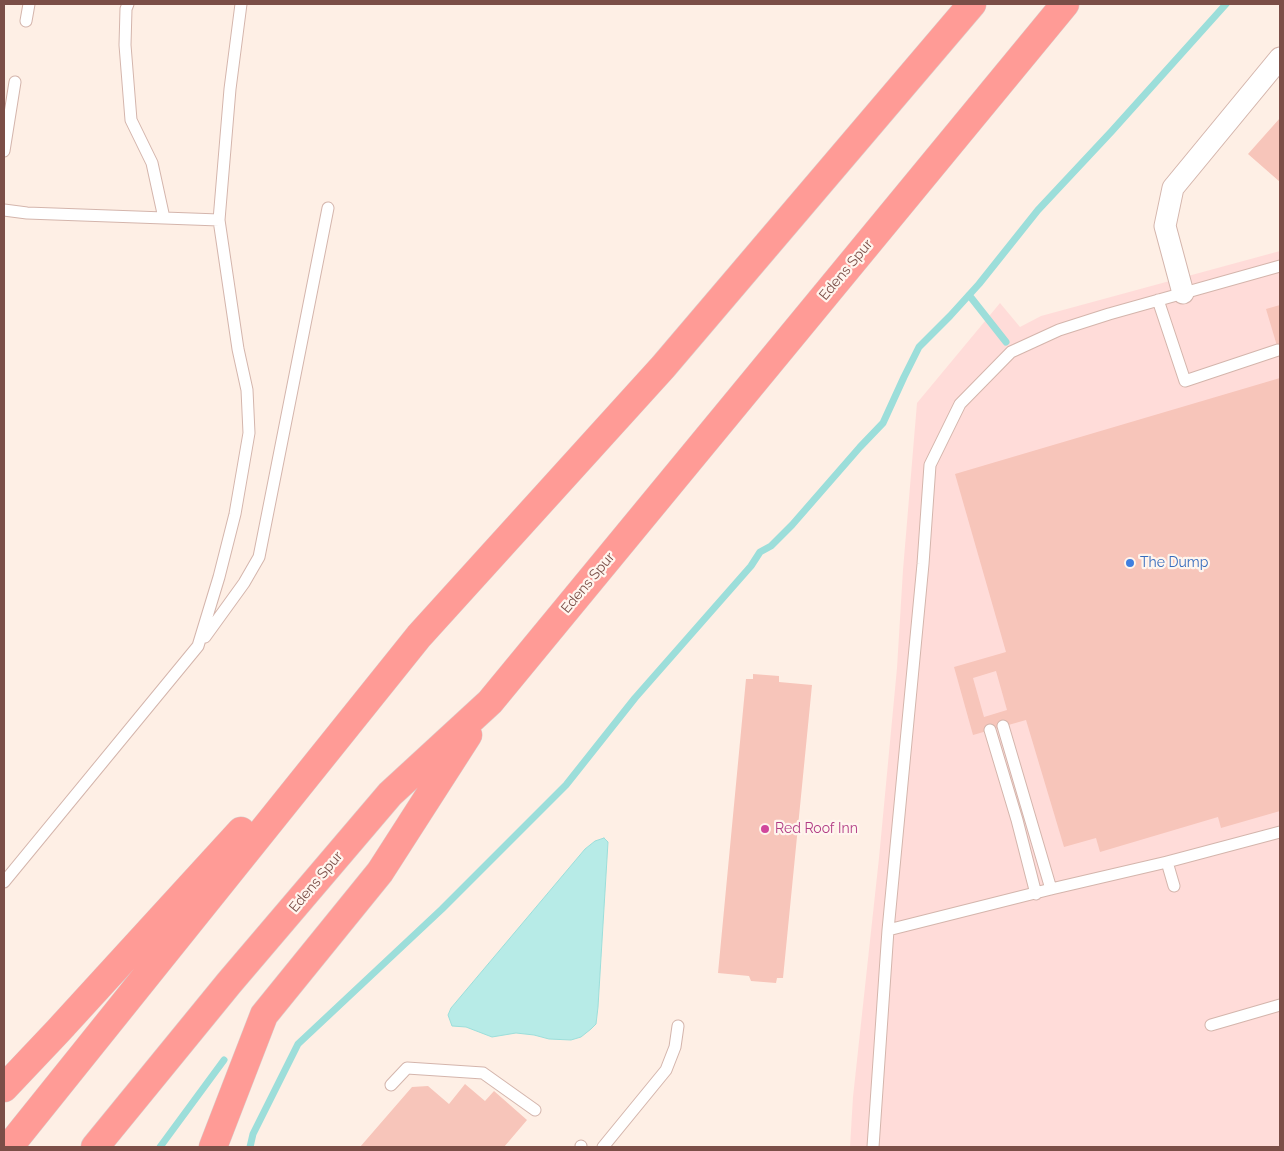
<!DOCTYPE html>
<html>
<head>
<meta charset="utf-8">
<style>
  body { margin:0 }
  #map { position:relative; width:1284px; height:1151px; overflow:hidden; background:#feefe5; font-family:Raleway,sans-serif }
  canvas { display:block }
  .frame { position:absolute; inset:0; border:5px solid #7b4e47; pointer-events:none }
</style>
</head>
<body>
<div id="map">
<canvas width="1284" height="1151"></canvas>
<div class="frame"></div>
</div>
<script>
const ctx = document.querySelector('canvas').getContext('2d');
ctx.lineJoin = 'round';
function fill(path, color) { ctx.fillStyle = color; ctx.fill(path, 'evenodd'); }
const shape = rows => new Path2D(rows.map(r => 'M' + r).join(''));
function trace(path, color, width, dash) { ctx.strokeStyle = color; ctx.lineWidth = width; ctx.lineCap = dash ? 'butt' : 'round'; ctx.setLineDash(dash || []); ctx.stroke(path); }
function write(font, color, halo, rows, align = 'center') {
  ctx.font = font + ' Raleway,sans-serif'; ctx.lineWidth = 4.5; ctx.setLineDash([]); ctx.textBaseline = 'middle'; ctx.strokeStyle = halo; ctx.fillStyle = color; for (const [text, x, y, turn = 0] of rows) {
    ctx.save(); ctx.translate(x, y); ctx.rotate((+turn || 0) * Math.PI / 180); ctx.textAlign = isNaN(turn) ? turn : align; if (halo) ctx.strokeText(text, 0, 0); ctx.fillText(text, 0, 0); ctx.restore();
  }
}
fill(shape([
  [1280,251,1280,1147,850,1147,853,1097,879,858,897,668,903,570,917,403,1000,303,1020,327,1041,316]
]), '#ffdcd9');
const water = shape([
  [604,838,608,842,598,1007,596,1024,591,1029,581,1037,571,1040,549,1039,534,1035,516,1033,492,1037,466,1027,452,1026,448,1015,451,1008,585,849,595,841,604,838]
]);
fill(water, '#b7ebe7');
trace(water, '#9cdeda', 1);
trace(shape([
  [969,295,1006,342],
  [160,1147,224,1060],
  [250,1147,253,1134,298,1044,442,909,566,785,635,698,751,566,760,552,771,546,792,525,860,447,883,423,904,377,919,347,950,316,979,284,1038,210,1111,132,1226,4]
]), '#9cdeda', 7);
fill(shape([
  [1280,118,1280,182,1248,154],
  [1280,305,1280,356,1266,309],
  [1280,378,1280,811,1221,828,1218,817,1100,852,1096,838,1064,847,1026,720,973,735,954,667,1006,652,955,474],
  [996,671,1007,710,984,717,973,678],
  [753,674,779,676,779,682,812,685,783,978,777,978,776,983,751,981,749,976,718,973,746,679,753,679],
  [465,1084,485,1101,494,1091,527,1120,504,1147,360,1147,412,1087,428,1086,449,1104]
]), '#f7c5ba');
const service = shape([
  [128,4,126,9,125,45,131,120,152,163,164,218],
  [26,21,29,4],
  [4,151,15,82],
  [4,210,27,213,219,220,238,349,247,390,249,433,235,514,219,577,198,646,4,882],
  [219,220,230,89,241,4],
  [1158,300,1185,381,1278,350],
  [205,637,244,583,259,557,328,208],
  [1003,726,1051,889],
  [990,730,1017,820,1036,894],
  [1167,862,1174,886],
  [888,930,1051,889,1167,862,1280,832],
  [1211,1025,1280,1005],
  [391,1085,407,1068,483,1073,535,1110],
  [581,1146,581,1147],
  [603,1147,666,1070,675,1047,678,1026],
  [873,1147,888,930,923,564,930,465,960,404,1011,352,1059,330,1109,314,1280,266]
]);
const minor = shape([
  [1183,293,1165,226,1173,188,1280,58]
]);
const motorway = shape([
  [4,1088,58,1031,241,831],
  [9,1147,419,636,663,367,972,4],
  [95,1147,229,983,390,794,490,702,1065,4],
  [213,1147,264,1015,380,872,468,735]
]);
trace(service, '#d4b5ac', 13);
trace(minor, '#d4b5ac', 23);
trace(motorway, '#dacdcb', 29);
trace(service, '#fff', 11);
trace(minor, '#fff', 21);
trace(motorway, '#ff9b96', 28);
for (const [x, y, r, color] of [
  [1130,563,5,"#3f7fe0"],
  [765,829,5,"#d1479c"]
]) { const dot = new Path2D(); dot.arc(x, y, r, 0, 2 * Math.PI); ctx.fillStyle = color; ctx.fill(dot); trace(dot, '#fff5ee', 2); }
write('14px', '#7b4e47', '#fff5ee', [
  ["Edens Spur",846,270,-50],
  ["Edens Spur",588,583,-50],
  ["Edens Spur",316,882,-50]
]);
write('14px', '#366cbe', '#fff5ee', [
  ["The Dump",1140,563]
], 'left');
write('14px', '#b23c85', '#fff5ee', [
  ["Red Roof Inn",775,829]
], 'left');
</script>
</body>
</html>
